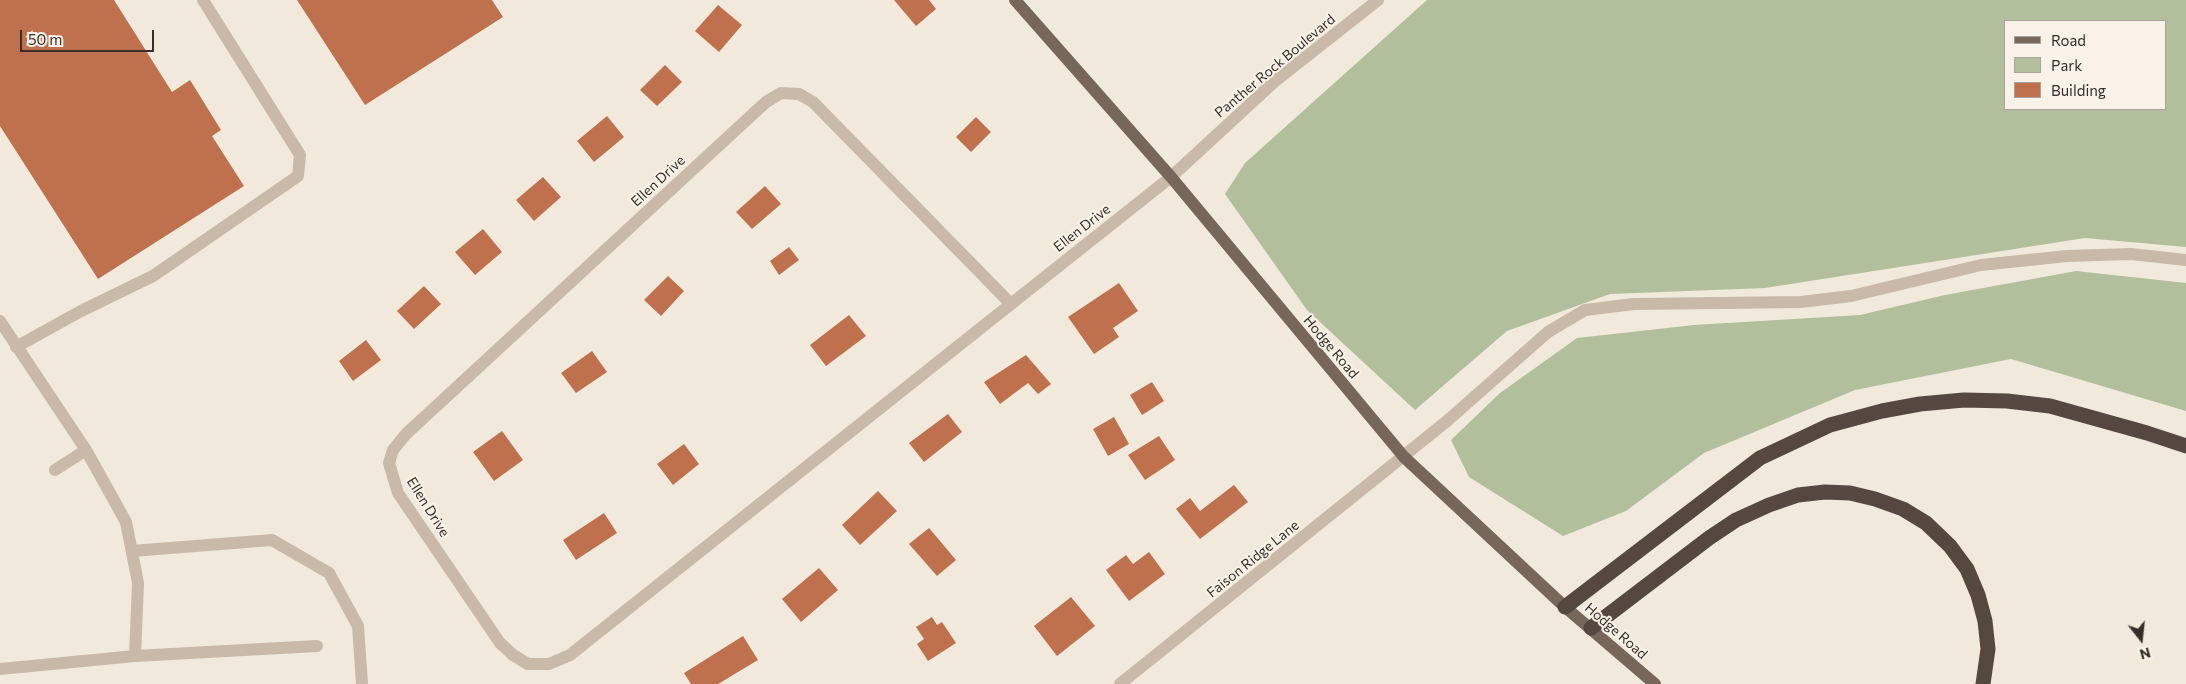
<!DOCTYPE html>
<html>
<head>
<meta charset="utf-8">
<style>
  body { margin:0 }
  #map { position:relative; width:2186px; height:684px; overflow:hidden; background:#f1e9dc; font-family:Commissioner,sans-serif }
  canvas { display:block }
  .legend { position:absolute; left:2004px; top:20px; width:162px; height:90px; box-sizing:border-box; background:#f9f2e8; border:1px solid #aba39b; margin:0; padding:6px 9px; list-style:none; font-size:15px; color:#362d28 }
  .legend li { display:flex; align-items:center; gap:10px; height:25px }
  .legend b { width:25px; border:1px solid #aba39b }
  .north { position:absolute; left:2116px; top:614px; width:50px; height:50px; -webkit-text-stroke:4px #f9f2e8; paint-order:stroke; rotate:164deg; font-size:14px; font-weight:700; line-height:20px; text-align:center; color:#362d28 }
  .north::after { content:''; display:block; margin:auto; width:18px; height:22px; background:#362d28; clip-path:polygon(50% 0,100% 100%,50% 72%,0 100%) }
  .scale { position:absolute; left:20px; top:30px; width:134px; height:22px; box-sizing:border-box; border:2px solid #362d28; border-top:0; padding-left:6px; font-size:15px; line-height:18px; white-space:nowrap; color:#362d28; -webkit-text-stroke:4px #f9f2e8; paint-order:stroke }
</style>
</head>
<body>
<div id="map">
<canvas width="2186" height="684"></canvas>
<ul class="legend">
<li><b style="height:6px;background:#77665a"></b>Road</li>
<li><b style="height:14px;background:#b1bf9d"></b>Park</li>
<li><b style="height:14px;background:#bf704c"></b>Building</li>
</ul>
<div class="north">N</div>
<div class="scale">50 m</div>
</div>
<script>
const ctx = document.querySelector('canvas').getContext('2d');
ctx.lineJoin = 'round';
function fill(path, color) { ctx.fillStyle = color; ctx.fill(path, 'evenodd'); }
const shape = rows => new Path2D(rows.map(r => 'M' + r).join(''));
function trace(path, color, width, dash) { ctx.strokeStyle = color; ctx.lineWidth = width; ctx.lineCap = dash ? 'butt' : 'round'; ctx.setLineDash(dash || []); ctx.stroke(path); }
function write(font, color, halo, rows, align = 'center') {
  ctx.font = font + ' Commissioner,sans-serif'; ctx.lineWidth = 4; ctx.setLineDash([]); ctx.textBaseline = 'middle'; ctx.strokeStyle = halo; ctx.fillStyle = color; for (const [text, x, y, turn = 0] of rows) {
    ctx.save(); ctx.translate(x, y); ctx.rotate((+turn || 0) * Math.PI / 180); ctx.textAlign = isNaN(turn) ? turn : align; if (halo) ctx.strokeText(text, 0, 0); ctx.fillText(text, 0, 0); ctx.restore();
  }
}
fill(shape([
  [1427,0,2186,0,2186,247,2085,238,1765,288,1610,294,1507,331,1415,410,1307,310,1225,194,1245,163],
  [2165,21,2165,109,2005,109,2005,21],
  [2076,271,2186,283,2186,411,2011,359,1855,390,1704,453,1626,511,1563,536,1469,477,1451,440,1500,393,1577,338,1694,325,1860,315,1945,295]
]), '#b1bf9d');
fill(shape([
  [0,0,114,0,172,92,190,80,221,130,212,136,244,186,98,279,0,126],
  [297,0,492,0,503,17,365,105],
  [894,0,929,0,936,9,916,26],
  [718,5,742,25,719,52,695,31],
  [665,65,682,82,657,106,640,90],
  [607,116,624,137,594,162,577,141],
  [976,117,991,132,971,152,956,137],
  [543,177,561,197,534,221,516,200],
  [765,186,781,204,752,229,736,212],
  [483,229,502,252,475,275,455,252],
  [789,247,799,260,779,275,770,261],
  [668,276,684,291,661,316,644,300],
  [1119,283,1138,311,1113,328,1119,337,1094,354,1068,317],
  [424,286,441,304,414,329,397,311],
  [849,315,866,336,826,366,810,345],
  [366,340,381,360,353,381,339,361],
  [592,351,607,372,576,393,561,373],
  [1026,355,1051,384,1038,394,1028,383,1000,404,984,382],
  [1152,382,1164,401,1142,415,1130,395],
  [948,414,962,432,924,462,909,443],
  [1114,417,1129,444,1108,456,1093,429],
  [502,431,523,460,494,481,473,452],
  [1159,436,1175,460,1145,480,1128,455],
  [684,444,699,464,673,485,657,464],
  [1234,485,1248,502,1200,539,1176,509,1190,498,1200,511],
  [878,491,897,511,860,545,842,525],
  [604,513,617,533,576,560,563,540],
  [929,528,956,560,937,576,909,544],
  [1149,552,1165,574,1129,601,1106,570,1126,555,1133,564],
  [819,568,838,590,801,622,782,599],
  [1071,597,1095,626,1057,656,1034,626],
  [932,617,937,625,942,622,956,643,928,661,917,644,924,639,916,627],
  [743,636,758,660,718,684,691,684,684,673]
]), '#bf704c');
trace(shape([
  [781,93,799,94,813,102,1011,304,570,655,549,664,528,664,513,655,500,643,398,493,389,463,393,450,406,434,766,102,781,93],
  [1011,304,1171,177,1274,82,1378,0],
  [0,321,86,450,126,522,138,583,135,656,0,669],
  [16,347,81,311,153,276,298,176,300,155,203,0],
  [55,470,86,450],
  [132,551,272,540,329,573,358,626,362,684],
  [135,656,317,646],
  [1120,684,1447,421,1548,332,1585,310,1634,304,1801,302,1851,296,1981,265,2067,256,2131,254,2186,260]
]), '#c8b9a9', 12);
trace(shape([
  [1015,0,1171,177,1404,457,1565,607,1655,684]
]), '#77665a', 12);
trace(shape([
  [1565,607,1760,458,1830,425,1882,411,1920,404,1964,400,2007,401,2050,406,2147,433,2186,446],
  [1591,628,1709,538,1736,520,1769,505,1798,495,1825,492,1850,493,1875,499,1903,509,1926,523,1950,546,1967,569,1978,595,1985,621,1988,649,1983,684]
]), '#564840', 15);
write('14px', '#362d28', '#f9f2e8', [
  ["Panther Rock Boulevard",1275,66,-40],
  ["Ellen Drive",658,181,-43],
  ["Ellen Drive",1082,228,-38],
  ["Hodge Road",1331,347,50],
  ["Ellen Drive",428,507,58],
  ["Faison Ridge Lane",1253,559,-39],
  ["Hodge Road",1616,631,41]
]);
</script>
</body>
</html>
